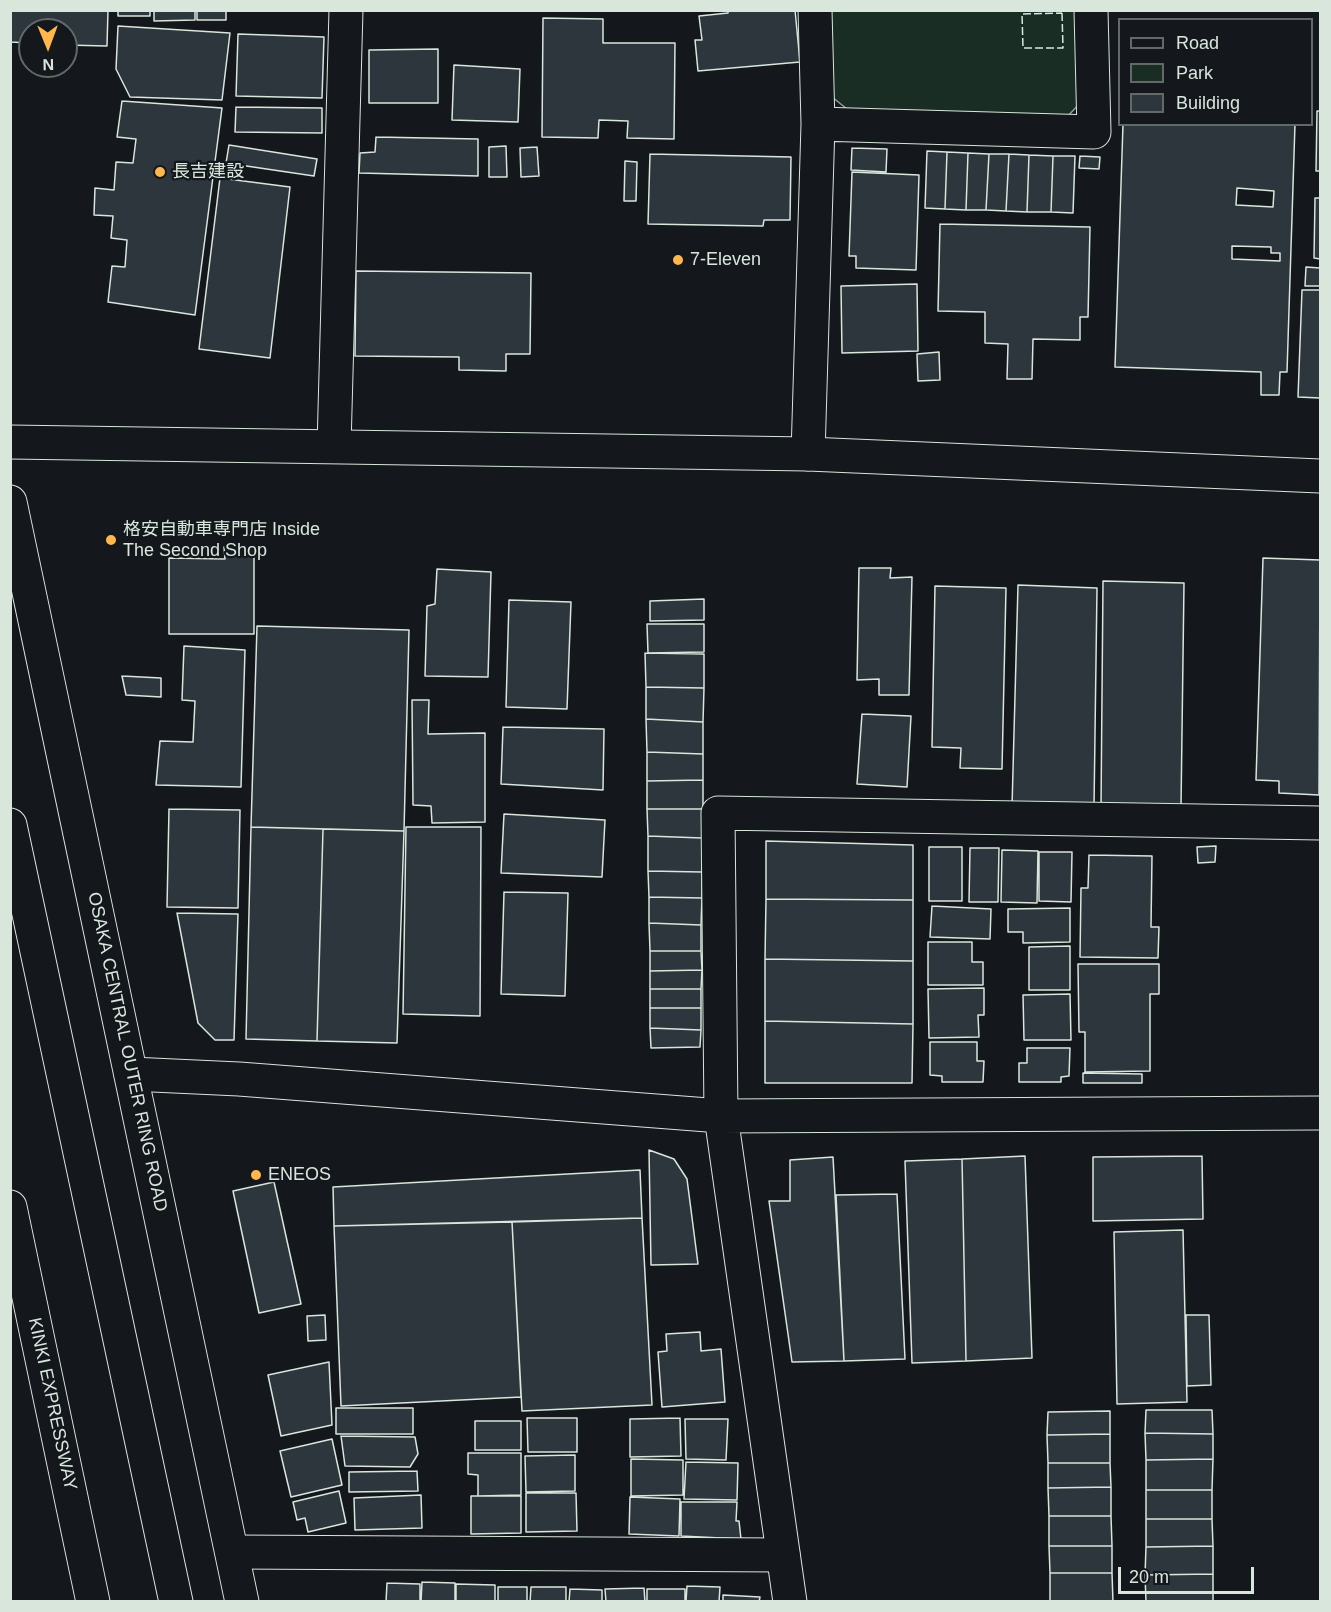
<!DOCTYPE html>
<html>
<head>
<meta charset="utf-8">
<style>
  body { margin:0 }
  #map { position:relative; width:1331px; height:1612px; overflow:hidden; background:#14181c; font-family:Helvetica,sans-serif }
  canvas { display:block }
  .frame { position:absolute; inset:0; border:12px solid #d8e6dc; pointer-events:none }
  .legend { position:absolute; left:1118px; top:18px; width:195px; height:108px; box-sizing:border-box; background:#14181c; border:2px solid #626a69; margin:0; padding:8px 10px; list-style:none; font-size:18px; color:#d8e6dc }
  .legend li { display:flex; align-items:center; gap:12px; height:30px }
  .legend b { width:30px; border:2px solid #626a69 }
  .north { position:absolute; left:18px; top:18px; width:60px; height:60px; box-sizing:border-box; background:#14181c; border:2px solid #626a69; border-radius:50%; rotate:179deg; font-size:16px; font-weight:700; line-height:24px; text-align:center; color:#d8e6dc }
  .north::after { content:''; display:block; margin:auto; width:21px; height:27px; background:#ffb74d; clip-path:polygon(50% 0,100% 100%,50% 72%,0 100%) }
  .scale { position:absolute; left:1118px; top:1567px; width:136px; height:27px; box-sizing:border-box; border:3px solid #d8e6dc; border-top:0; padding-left:8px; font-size:18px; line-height:21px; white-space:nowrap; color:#d8e6dc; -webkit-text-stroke:4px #14181c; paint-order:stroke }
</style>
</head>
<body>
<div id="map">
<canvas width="1331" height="1612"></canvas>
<div class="frame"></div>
<ul class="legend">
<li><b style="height:8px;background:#14181c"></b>Road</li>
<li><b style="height:16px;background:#1a2d24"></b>Park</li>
<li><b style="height:16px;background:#2c363c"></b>Building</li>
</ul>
<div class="north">N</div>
<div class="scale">20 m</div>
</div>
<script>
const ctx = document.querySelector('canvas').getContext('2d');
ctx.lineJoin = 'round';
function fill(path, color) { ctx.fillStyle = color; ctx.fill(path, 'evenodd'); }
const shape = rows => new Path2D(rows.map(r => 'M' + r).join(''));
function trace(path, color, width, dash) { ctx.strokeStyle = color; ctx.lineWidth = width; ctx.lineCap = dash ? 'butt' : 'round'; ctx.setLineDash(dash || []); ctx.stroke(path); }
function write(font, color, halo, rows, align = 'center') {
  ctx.font = font + ' Helvetica,"Noto Sans JP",sans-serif'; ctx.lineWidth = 4.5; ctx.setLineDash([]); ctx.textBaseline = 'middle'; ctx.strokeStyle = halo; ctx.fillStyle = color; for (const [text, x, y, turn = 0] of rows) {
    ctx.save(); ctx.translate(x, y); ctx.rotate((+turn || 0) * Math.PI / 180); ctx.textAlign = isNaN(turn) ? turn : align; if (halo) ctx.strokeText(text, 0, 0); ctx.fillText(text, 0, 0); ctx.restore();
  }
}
const green = shape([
  [830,11,1080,11,1083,100,1066,118,847,109,832,97,830,11]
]);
fill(green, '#1a2d24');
trace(green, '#939e99', 1.5);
const building = shape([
  [11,10,108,10,107,46,66,45,66,30,30,30,30,43,10,42,11,10],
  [118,10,150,10,150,16,118,16,118,10],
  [154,10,195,10,195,20,154,21,154,10],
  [197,10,226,10,226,20,197,20,197,10],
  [728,10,795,10,800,62,698,71,695,40,702,40,699,16,728,13,728,10],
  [543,18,603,19,603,43,675,43,674,139,627,138,628,121,599,120,598,138,542,137,543,18],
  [118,26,230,33,222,100,130,97,116,69,118,26],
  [238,34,324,37,322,98,236,96,238,34],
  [438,49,438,103,369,103,369,50,438,49],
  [454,65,520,69,518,122,452,120,454,65],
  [122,101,222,108,195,315,108,302,112,266,125,267,127,240,111,238,113,216,94,215,95,188,114,190,116,162,133,163,136,139,117,137,122,101],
  [236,107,322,108,322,133,235,132,236,107],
  [1317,111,1320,111,1320,171,1316,171,1317,111],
  [1123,124,1295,124,1287,372,1280,372,1279,395,1261,395,1261,372,1115,367,1123,124],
  [1237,188,1274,191,1273,207,1236,205,1237,188],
  [1232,246,1271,247,1271,253,1280,253,1280,261,1232,259,1232,246],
  [376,137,478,139,478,176,359,173,360,153,375,152,376,137],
  [229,145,317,159,314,176,226,163,229,145],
  [506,146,507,177,489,177,489,147,506,146],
  [537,147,539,176,521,177,520,148,537,147],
  [852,148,887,149,886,172,851,170,852,148],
  [927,151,947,152,945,209,925,208,927,151],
  [947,152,968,153,966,210,945,209,947,152],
  [968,153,989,154,986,210,966,210,968,153],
  [650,154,791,157,790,220,764,220,763,226,648,224,650,154],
  [989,154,1009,154,1006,211,986,210,989,154],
  [1009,154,1029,155,1027,212,1006,211,1009,154],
  [1029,155,1053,156,1051,212,1027,212,1029,155],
  [1053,156,1075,156,1073,213,1051,212,1053,156],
  [1080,156,1100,157,1099,169,1079,168,1080,156],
  [625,161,637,162,636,201,624,201,625,161],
  [852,172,919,175,916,270,856,268,856,256,849,256,852,172],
  [220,178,290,187,270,358,199,349,220,178],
  [1315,198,1320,198,1320,259,1314,258,1315,198],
  [940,224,1090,227,1088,317,1080,317,1080,340,1033,339,1032,379,1007,379,1008,344,985,343,985,312,938,311,940,224],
  [1306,267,1320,268,1320,286,1305,286,1306,267],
  [356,271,531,273,530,354,506,354,506,371,459,370,459,357,355,356,356,271],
  [917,284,918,351,842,353,841,286,917,284],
  [1302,290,1320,290,1320,398,1298,397,1302,290],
  [939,352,940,380,918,381,917,354,939,352],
  [224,547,254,547,254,634,169,634,169,558,225,559,224,547],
  [1263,558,1320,560,1319,795,1279,793,1279,781,1256,780,1263,558],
  [859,568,891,568,890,578,912,577,909,695,879,695,879,679,857,680,859,568],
  [437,569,491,572,488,677,425,676,427,606,435,604,437,569],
  [1103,581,1184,583,1181,807,1101,807,1103,581],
  [1018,585,1097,588,1094,807,1012,807,1018,585],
  [935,586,1006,588,1002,769,960,768,961,748,932,747,935,586],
  [704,599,704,620,650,621,650,601,704,599],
  [509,600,571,602,567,709,506,707,509,600],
  [647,624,704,624,704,652,648,653,647,624],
  [257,626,409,630,404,831,251,827,257,626],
  [184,646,245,650,241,787,156,785,160,741,193,742,195,701,182,700,184,646],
  [645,653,704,654,704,688,646,687,645,653],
  [122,676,161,678,161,697,126,695,122,676],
  [646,687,704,688,703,722,646,719,646,687],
  [412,700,429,700,428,734,485,733,485,822,432,823,431,806,413,805,412,700],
  [862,714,911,716,907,787,857,784,862,714],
  [646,719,703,722,703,754,647,752,646,719],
  [503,727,604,729,603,790,501,784,503,727],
  [647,752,703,754,703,780,647,781,647,752],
  [703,780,703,809,647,809,647,781,703,780],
  [169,809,240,810,238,908,167,907,169,809],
  [647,809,703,809,702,838,648,836,647,809],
  [504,814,605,820,602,877,501,873,504,814],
  [251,827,323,829,317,1041,246,1039,251,827],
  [406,827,481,827,480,1016,403,1014,406,827],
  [323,829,404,831,397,1043,317,1041,323,829],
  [648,836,702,838,702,872,648,871,648,836],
  [766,841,913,845,913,900,766,899,766,841],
  [1216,846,1215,862,1198,863,1197,847,1216,846],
  [929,847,962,847,962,901,929,901,929,847],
  [970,848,999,848,998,902,969,902,970,848],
  [1002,850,1038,851,1037,903,1001,902,1002,850],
  [1039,852,1072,852,1071,902,1039,901,1039,852],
  [1089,855,1152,856,1151,927,1159,927,1158,958,1080,957,1081,888,1088,888,1089,855],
  [648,871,702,872,702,898,649,897,648,871],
  [504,892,568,893,565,996,501,994,504,892],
  [649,897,702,898,701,925,649,923,649,897],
  [766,899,913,900,913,961,765,959,766,899],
  [932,906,991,909,990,939,930,937,932,906],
  [1070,908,1070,942,1023,943,1023,932,1008,932,1008,909,1070,908],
  [177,913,238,914,234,1040,215,1040,198,1023,177,913],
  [649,923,701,925,701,951,650,951,649,923],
  [928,942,972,942,972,962,983,962,983,985,928,985,928,942],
  [1070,946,1070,990,1029,990,1029,947,1070,946],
  [650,951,701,951,702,970,650,971,650,951],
  [765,959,913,961,913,1024,765,1021,765,959],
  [1078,964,1159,964,1159,994,1150,994,1150,1071,1085,1072,1085,1032,1079,1032,1078,964],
  [702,970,701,989,650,989,650,971,702,970],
  [984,988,984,1015,978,1015,979,1037,929,1038,928,989,984,988],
  [650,989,701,989,701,1008,650,1008,650,989],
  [1070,994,1071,1040,1024,1040,1023,995,1070,994],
  [650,1008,701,1008,701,1030,650,1028,650,1008],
  [765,1021,913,1024,912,1083,765,1083,765,1021],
  [650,1028,701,1030,700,1047,651,1048,650,1028],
  [930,1042,977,1042,977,1061,984,1061,983,1082,942,1082,942,1076,930,1075,930,1042],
  [1027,1048,1070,1048,1069,1076,1061,1077,1061,1082,1019,1082,1019,1063,1027,1063,1027,1048],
  [1083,1073,1142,1074,1142,1083,1083,1083,1083,1073],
  [649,1150,674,1159,687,1179,698,1264,651,1265,649,1150],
  [1025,1156,1032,1358,966,1361,962,1159,1025,1156],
  [1202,1156,1203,1219,1093,1221,1093,1157,1202,1156],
  [833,1157,844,1361,792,1362,769,1201,790,1201,790,1160,833,1157],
  [962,1159,966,1361,912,1363,905,1161,962,1159],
  [640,1170,642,1218,334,1226,333,1187,640,1170],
  [274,1182,301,1304,259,1313,233,1191,274,1182],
  [897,1194,905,1359,844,1361,836,1195,897,1194],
  [642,1218,652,1405,522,1411,512,1222,642,1218],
  [512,1222,521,1397,341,1406,334,1226,512,1222],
  [1183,1230,1187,1402,1117,1404,1114,1232,1183,1230],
  [325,1315,326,1340,308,1341,307,1316,325,1315],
  [1186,1315,1209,1315,1211,1385,1187,1386,1186,1315],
  [700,1332,701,1351,721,1349,725,1402,662,1407,658,1352,667,1351,666,1334,700,1332],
  [329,1362,332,1425,281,1436,268,1375,329,1362],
  [336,1408,413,1408,413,1434,336,1434,336,1408],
  [1146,1410,1212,1410,1213,1434,1145,1433,1146,1410],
  [1110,1411,1110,1434,1047,1435,1048,1412,1110,1411],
  [527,1418,577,1418,577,1452,528,1452,527,1418],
  [680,1418,681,1456,630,1457,630,1419,680,1418],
  [685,1419,728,1419,726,1460,686,1459,685,1419],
  [475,1421,521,1421,521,1450,475,1450,475,1421],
  [1145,1433,1213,1434,1213,1459,1146,1460,1145,1433],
  [1110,1434,1110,1463,1048,1463,1047,1435,1110,1434],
  [341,1436,415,1437,418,1454,410,1467,345,1466,341,1436],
  [332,1439,342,1485,291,1497,280,1451,332,1439],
  [468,1453,521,1453,521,1495,478,1496,478,1475,468,1474,468,1453],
  [575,1455,575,1491,526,1492,525,1456,575,1455],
  [631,1459,683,1460,683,1495,631,1496,631,1459],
  [1213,1459,1212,1490,1146,1490,1146,1460,1213,1459],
  [686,1462,738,1463,737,1500,684,1499,686,1462],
  [1048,1463,1110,1463,1111,1487,1048,1488,1048,1463],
  [417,1471,418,1491,349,1492,349,1472,417,1471],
  [1111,1487,1111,1516,1049,1516,1048,1488,1111,1487],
  [1146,1490,1212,1490,1212,1519,1146,1519,1146,1490],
  [339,1491,346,1523,308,1532,305,1518,297,1520,293,1502,339,1491],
  [526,1493,576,1493,577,1531,526,1532,526,1493],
  [421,1495,422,1528,355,1530,354,1498,421,1495],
  [471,1496,521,1496,521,1533,471,1534,471,1496],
  [630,1497,680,1499,679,1536,629,1534,630,1497],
  [681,1502,737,1502,736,1521,739,1521,741,1539,681,1536,681,1502],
  [1049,1516,1111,1516,1112,1546,1049,1546,1049,1516],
  [1146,1519,1212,1519,1213,1546,1146,1547,1146,1519],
  [1049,1546,1112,1546,1112,1573,1050,1573,1049,1546],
  [1213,1546,1213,1574,1145,1575,1146,1547,1213,1546],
  [1050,1573,1112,1573,1113,1602,1050,1602,1050,1573],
  [1213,1574,1213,1602,1146,1602,1145,1575,1213,1574],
  [422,1582,455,1583,455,1602,421,1602,422,1582],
  [387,1583,420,1584,420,1602,386,1602,387,1583],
  [456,1584,495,1585,495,1602,456,1602,456,1584],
  [687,1586,720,1587,719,1602,686,1602,687,1586],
  [498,1587,527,1587,527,1602,498,1602,498,1587],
  [531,1587,566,1587,566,1602,530,1602,531,1587],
  [644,1588,645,1602,606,1602,605,1589,644,1588],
  [570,1589,602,1590,602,1602,569,1602,570,1589],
  [647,1589,685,1589,685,1602,647,1602,647,1589],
  [723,1595,760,1597,759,1602,723,1602,723,1595]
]);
fill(building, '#2c363c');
trace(building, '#d8e6dc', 1.5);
const minor = shape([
  [818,124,1094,132,1091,10],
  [334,446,346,10],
  [808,454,818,124,815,10],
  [721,1116,718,813,1320,823],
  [232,1552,783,1555]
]);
const tertiary = shape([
  [10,442,808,454,1320,476],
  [131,1074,239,1079,721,1116,1320,1113],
  [721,1116,790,1602]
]);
const primary = shape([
  [10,502,242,1602]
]);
const motorway = shape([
  [10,825,176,1602],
  [10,1207,93,1602]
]);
trace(minor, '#d8e6dc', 35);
trace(tertiary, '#d8e6dc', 35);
trace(primary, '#d8e6dc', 35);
trace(motorway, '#d8e6dc', 35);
trace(minor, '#14181c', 33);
trace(tertiary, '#14181c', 33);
trace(primary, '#14181c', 33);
trace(motorway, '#14181c', 33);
trace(shape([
  [1062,13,1063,48,1023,48,1022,14,1062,13]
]), '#d8e6dc', 1.5, [8, 3]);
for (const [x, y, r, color] of [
  [160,172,6,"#ffb74d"],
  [678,260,6,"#ffb74d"],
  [111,540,6,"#ffb74d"],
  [256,1175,6,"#ffb74d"]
]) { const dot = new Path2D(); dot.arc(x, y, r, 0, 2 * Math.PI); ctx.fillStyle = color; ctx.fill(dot); trace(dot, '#14181c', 2); }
write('18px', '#d8e6dc', '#14181c', [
  ["長吉建設",172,172],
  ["7-Eleven",690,260],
  ["格安自動車専門店 Inside",123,530],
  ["The Second Shop",123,551],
  ["ENEOS",268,1175]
], 'left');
write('18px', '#d8e6dc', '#14181c', [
  ["OSAKA CENTRAL OUTER RING ROAD",127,1052,78],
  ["KINKI EXPRESSWAY",52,1404,78]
]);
</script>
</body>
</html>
